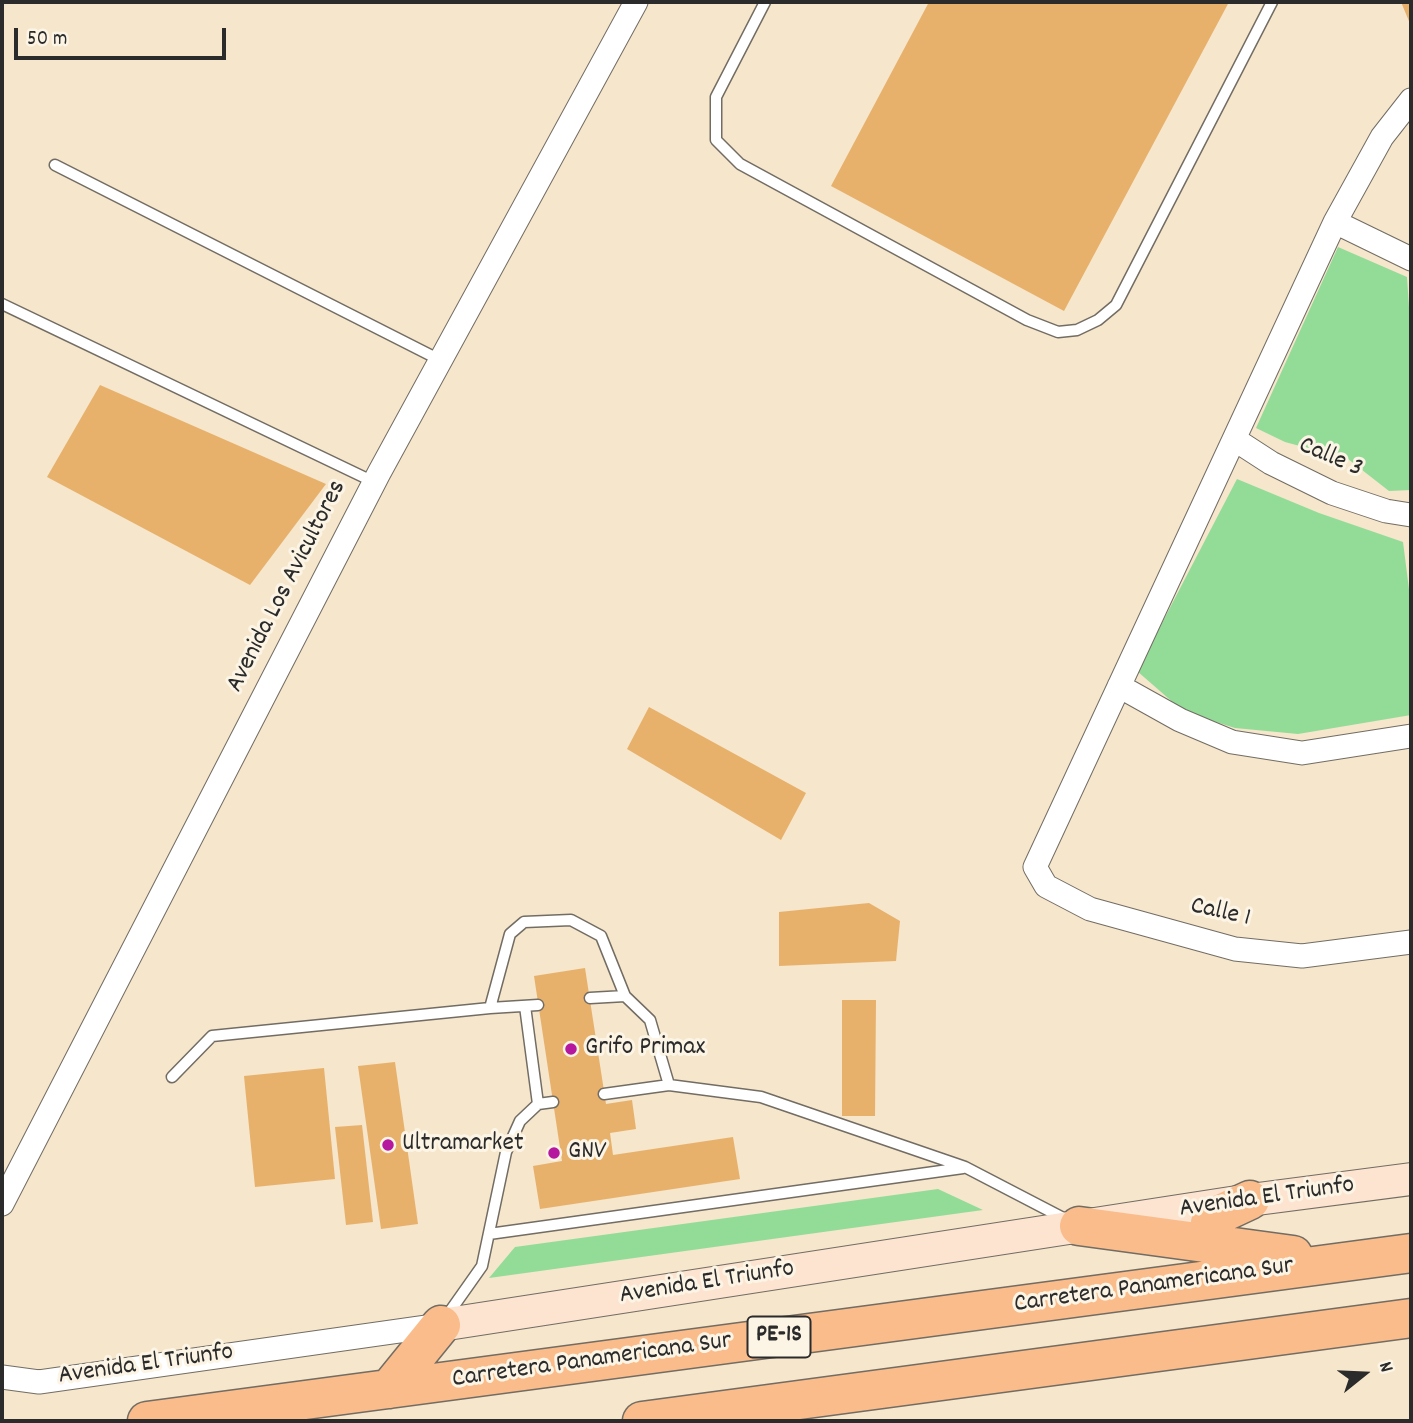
<!DOCTYPE html>
<html>
<head>
<meta charset="utf-8">
<style>
  body { margin:0 }
  #map { position:relative; width:1413px; height:1423px; overflow:hidden; background:#f5e6cc; font-family:Dekko,sans-serif }
  canvas { display:block }
  .frame { position:absolute; inset:0; border:4px solid #2b2b2b; pointer-events:none }
  .north { position:absolute; left:1329px; top:1339px; width:70px; height:70px; -webkit-text-stroke:5px #fcf5e5; paint-order:stroke; rotate:72deg; font-size:19px; font-weight:700; line-height:28px; text-align:center; color:#2b2b2b }
  .north::after { content:''; display:block; margin:auto; width:24px; height:32px; background:#2b2b2b; clip-path:polygon(50% 0,100% 100%,50% 72%,0 100%) }
  .scale { position:absolute; left:14px; top:28px; width:212px; height:32px; box-sizing:border-box; border:4px solid #2b2b2b; border-top:0; padding-left:9px; font-size:21px; line-height:24px; white-space:nowrap; color:#2b2b2b; -webkit-text-stroke:5px #fcf5e5; paint-order:stroke }
</style>
</head>
<body>
<div id="map">
<canvas width="1413" height="1423"></canvas>
<div class="frame"></div>
<div class="north">N</div>
<div class="scale">50 m</div>
</div>
<script>
const ctx = document.querySelector('canvas').getContext('2d');
ctx.lineJoin = 'round';
function fill(path, color) { ctx.fillStyle = color; ctx.fill(path, 'evenodd'); }
const shape = rows => new Path2D(rows.map(r => 'M' + r).join(''));
function trace(path, color, width, dash) { ctx.strokeStyle = color; ctx.lineWidth = width; ctx.lineCap = dash ? 'butt' : 'round'; ctx.setLineDash(dash || []); ctx.stroke(path); }
function write(font, color, halo, rows, align = 'center') {
  ctx.font = font + ' Dekko,sans-serif'; ctx.lineWidth = 6; ctx.setLineDash([]); ctx.textBaseline = 'middle'; ctx.strokeStyle = halo; ctx.fillStyle = color; for (const [text, x, y, turn = 0] of rows) {
    ctx.save(); ctx.translate(x, y); ctx.rotate((+turn || 0) * Math.PI / 180); ctx.textAlign = isNaN(turn) ? turn : align; if (halo) ctx.strokeText(text, 0, 0); ctx.fillText(text, 0, 0); ctx.restore();
  }
}
fill(shape([
  [1338,247,1407,277,1411,337,1411,490,1389,491,1348,459,1285,442,1256,428],
  [1237,479,1319,513,1403,542,1411,605,1411,715,1298,734,1235,728,1184,712,1137,671],
  [938,1189,983,1210,489,1278,515,1247]
]), '#92dc98');
fill(shape([
  [929,2,1229,2,1064,311,831,186],
  [1401,2,1411,2,1411,26],
  [100,385,326,484,250,585,47,477],
  [649,707,806,793,781,840,627,749],
  [869,903,900,921,896,961,779,966,779,912],
  [585,968,606,1104,632,1100,636,1129,610,1133,613,1155,733,1137,740,1179,540,1209,533,1166,562,1161,534,976],
  [842,1000,876,1000,875,1116,842,1116],
  [395,1062,418,1224,381,1229,358,1066],
  [324,1068,335,1179,255,1187,244,1076],
  [362,1125,373,1222,346,1225,335,1127]
]), '#e7b16b');
const service = shape([
  [765,2,716,97,716,140,740,164,1027,320,1058,332,1077,330,1098,320,1116,305,1272,2],
  [55,165,440,360],
  [2,304,374,482],
  [590,998,625,996,650,1020,669,1085],
  [525,1006,538,1104],
  [490,1008,510,934,524,922,571,920,601,936,625,996],
  [172,1077,212,1036,490,1008,538,1005],
  [604,1094,669,1085,761,1097,965,1167,1067,1220],
  [489,1234,963,1168],
  [446,1317,482,1266,506,1152,520,1121,538,1104,553,1102]
]);
const minor = shape([
  [1411,100,1382,137,1335,222,1035,867,1046,886,1090,909,1235,949,1302,956,1411,942],
  [1335,222,1411,259],
  [1234,439,1271,463,1332,493,1386,511,1411,515],
  [1119,686,1180,720,1232,742,1302,753,1411,736],
  [2,1204,379,473,636,2],
  [2,1377,39,1382,441,1325]
]);
const secondary = shape([
  [441,1325,1250,1200,1411,1179]
]);
const motorway = shape([
  [1079,1226,1293,1255],
  [1217,1245,1208,1234,1210,1223,1218,1215,1250,1200],
  [389,1389,441,1325],
  [147,1421,1411,1253],
  [642,1421,1411,1318]
]);
trace(service, '#726c63', 13);
trace(minor, '#726c63', 25);
trace(secondary, '#726c63', 34);
trace(motorway, '#726c63', 41);
trace(service, '#fff', 10);
trace(minor, '#fff', 23);
trace(secondary, '#fde4d1', 32);
trace(motorway, '#fabc8b', 38);
for (const [x, y, r, color] of [
  [571,1049,7,"#b5179e"],
  [388,1145,7,"#b5179e"],
  [554,1153,7,"#b5179e"]
]) { const dot = new Path2D(); dot.arc(x, y, r, 0, 2 * Math.PI); ctx.fillStyle = color; ctx.fill(dot); trace(dot, '#fcf5e5', 2.5); }
for (const [x, y, w] of [
  [779,1337,63]
]) { const box = new Path2D(); box.roundRect(x - w / 2, y - 20.5, w, 41, 5); ctx.fillStyle = '#fcf5e5'; ctx.fill(box); trace(box, '#2b2b2b', 2); }
write('bold 24px', '#2b2b2b', null, [
  ["PE-1S",779,1337]
]);
write('26px', '#2b2b2b', '#fcf5e5', [
  ["Calle 3",1330,459,23],
  ["Avenida Los Avicultores",288,587,-63],
  ["Calle 1",1220,914,13],
  ["Avenida El Triunfo",1267,1199,-8],
  ["Avenida El Triunfo",707,1284,-9],
  ["Carretera Panamericana Sur",1154,1287,-8],
  ["Carretera Panamericana Sur",592,1362,-8],
  ["Avenida El Triunfo",146,1366,-8]
]);
write('26px', '#2b2b2b', '#fcf5e5', [
  ["Grifo Primax",585,1049],
  ["Ultramarket",402,1145],
  ["GNV",568,1153]
], 'left');
</script>
</body>
</html>
